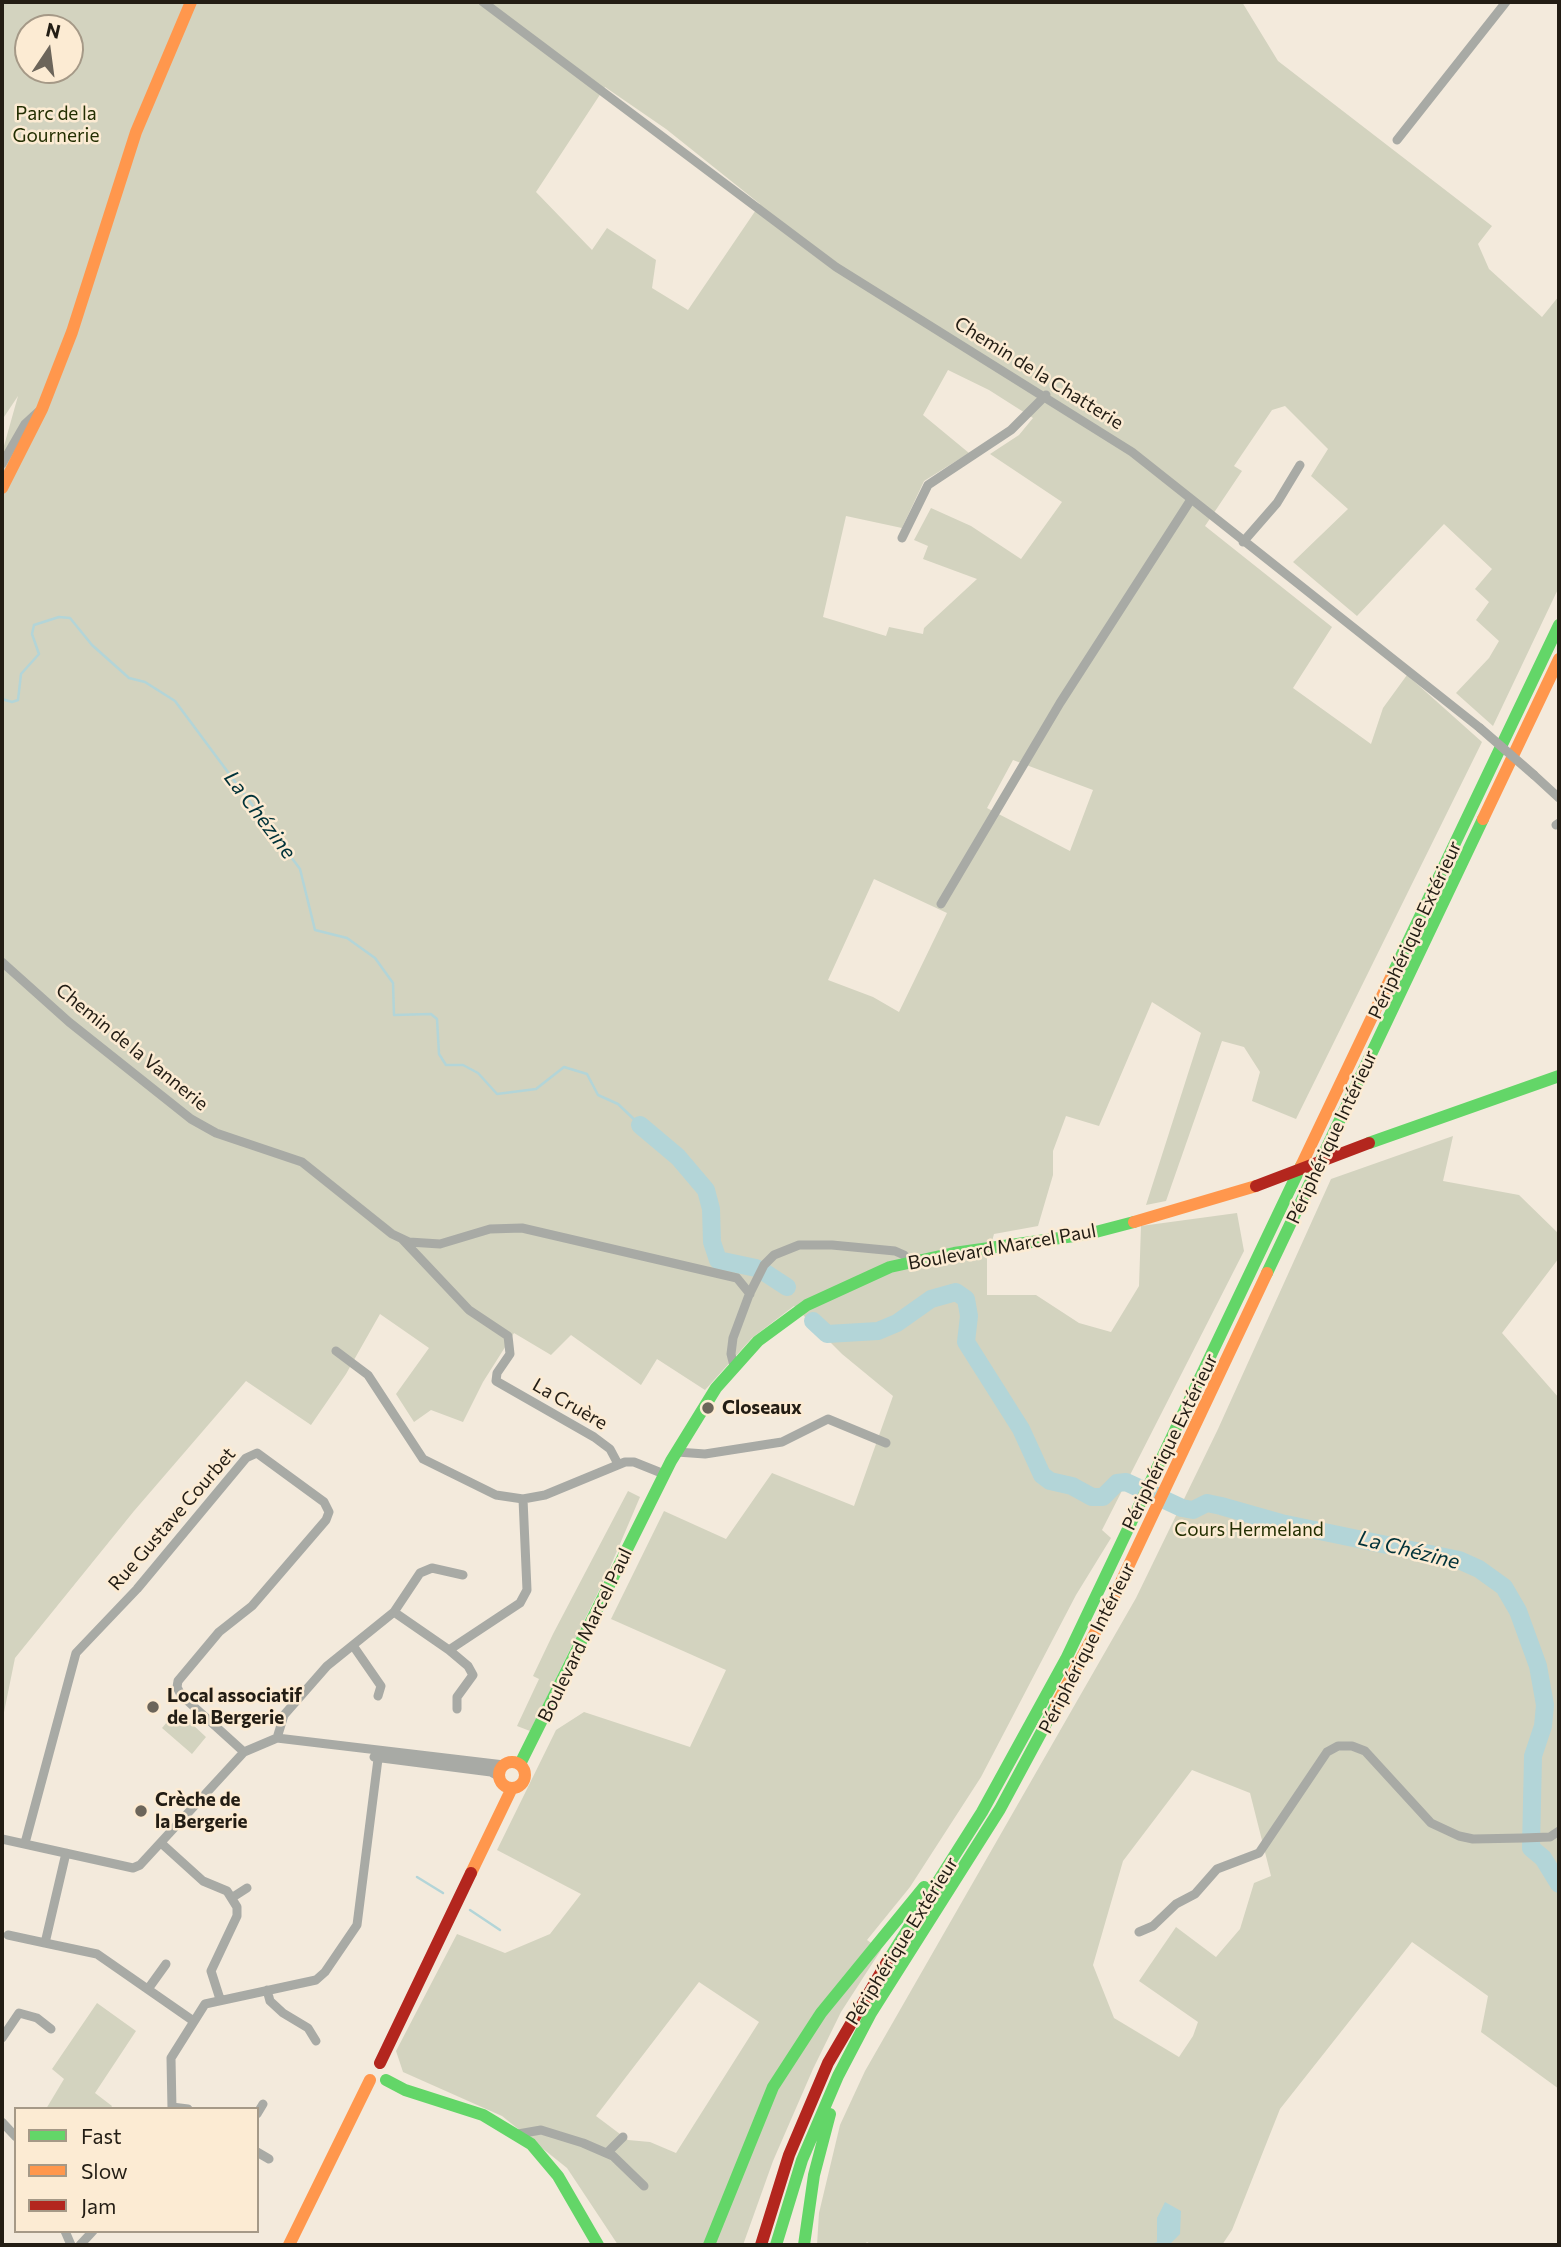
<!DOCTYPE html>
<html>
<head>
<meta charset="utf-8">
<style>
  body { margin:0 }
  #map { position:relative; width:1561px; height:2247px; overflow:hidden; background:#f3eadc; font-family:Commissioner,sans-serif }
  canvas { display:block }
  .frame { position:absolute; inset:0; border:4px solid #231d14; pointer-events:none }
  .legend { position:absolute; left:14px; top:2107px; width:245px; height:126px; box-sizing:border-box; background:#fcebd3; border:2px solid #a59987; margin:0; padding:9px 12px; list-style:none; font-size:21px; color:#231d14 }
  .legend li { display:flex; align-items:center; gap:14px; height:35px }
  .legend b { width:35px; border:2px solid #a59987 }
  .north { position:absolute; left:14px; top:14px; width:70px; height:70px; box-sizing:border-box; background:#fcebd3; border:2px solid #a59987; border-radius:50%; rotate:13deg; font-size:19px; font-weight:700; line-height:28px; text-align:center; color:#231d14 }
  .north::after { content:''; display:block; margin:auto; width:24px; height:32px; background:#6c655a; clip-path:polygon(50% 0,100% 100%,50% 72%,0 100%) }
</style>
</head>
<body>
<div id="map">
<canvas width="1561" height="2247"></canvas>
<div class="frame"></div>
<ul class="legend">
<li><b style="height:9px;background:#63d668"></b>Fast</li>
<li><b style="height:9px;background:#ff974d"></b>Slow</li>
<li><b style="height:9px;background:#b3261e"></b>Jam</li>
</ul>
<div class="north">N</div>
</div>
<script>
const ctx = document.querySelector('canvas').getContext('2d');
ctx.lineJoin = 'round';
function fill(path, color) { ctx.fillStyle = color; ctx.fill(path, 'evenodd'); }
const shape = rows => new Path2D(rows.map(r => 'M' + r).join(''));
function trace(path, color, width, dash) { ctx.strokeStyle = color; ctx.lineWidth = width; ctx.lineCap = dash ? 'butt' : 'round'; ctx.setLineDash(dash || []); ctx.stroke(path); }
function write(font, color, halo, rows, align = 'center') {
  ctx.font = font + ' Commissioner,sans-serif'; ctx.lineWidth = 5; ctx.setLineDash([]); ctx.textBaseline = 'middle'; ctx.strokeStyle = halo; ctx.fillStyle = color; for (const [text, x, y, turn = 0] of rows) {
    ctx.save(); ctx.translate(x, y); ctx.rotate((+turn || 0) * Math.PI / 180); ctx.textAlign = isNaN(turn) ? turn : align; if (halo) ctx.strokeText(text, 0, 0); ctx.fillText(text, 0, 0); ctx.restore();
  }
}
fill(shape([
  [2,2,1242,2,1278,61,1492,226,1478,244,1489,269,1542,317,1559,296,1559,587,1493,726,1456,693,1489,658,1499,641,1476,620,1489,602,1475,589,1492,569,1444,524,1357,616,1293,562,1348,509,1311,476,1328,449,1285,406,1272,410,1234,466,1242,471,1205,526,1332,627,1293,688,1371,744,1383,708,1407,675,1482,742,1296,1119,1252,1101,1260,1072,1244,1047,1222,1041,1166,1201,1146,1205,1201,1033,1152,1002,1099,1126,1066,1116,1053,1151,1053,1175,1038,1226,994,1234,987,1259,987,1295,1036,1295,1079,1323,1111,1332,1139,1286,1141,1226,1237,1213,1244,1251,1102,1530,1111,1538,1076,1595,981,1777,910,1887,867,1940,881,1950,841,2012,813,2069,773,2161,743,2245,618,2245,567,2168,502,2116,403,2072,396,2051,457,1934,505,1953,550,1934,581,1894,497,1850,556,1730,584,1712,690,1747,726,1670,611,1619,664,1511,726,1539,772,1473,854,1506,893,1396,842,1354,794,1306,752,1338,705,1390,657,1359,641,1385,571,1335,551,1355,514,1333,483,1382,463,1422,431,1410,414,1422,396,1394,429,1348,380,1314,346,1374,311,1425,246,1381,134,1511,15,1658,2,1722,2,453,18,396,2,420],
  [28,28,70,28,70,70,28,70],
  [605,87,666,129,760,204,688,310,652,288,656,260,607,228,592,250,536,192],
  [948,370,989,390,1033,418,1019,435,990,454,1062,502,1021,559,971,526,931,508,914,540,928,546,923,559,977,579,924,628,923,634,889,627,886,636,823,617,846,516,902,528,924,481,969,453,923,415],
  [1013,760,1093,790,1070,851,987,808],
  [874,879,947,913,899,1012,873,997,828,980],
  [699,1982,759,2022,676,2153,650,2142,628,2140,596,2116],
  [1453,1136,1443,1181,1519,1195,1559,1234,1559,1258,1502,1333,1559,1398,1559,2089,1481,2032,1488,1996,1412,1942,1280,2109,1232,2230,1222,2245,872,2245,867,2242,864,2245,817,2245,819,2213,840,2125,865,2071,1136,1598,1218,1429,1331,1179],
  [1192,1770,1250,1793,1271,1876,1254,1883,1240,1929,1216,1957,1176,1927,1139,1981,1198,2022,1193,2036,1179,2057,1114,2018,1093,1965,1123,1861],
  [628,1491,640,1497,608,1572,530,1731,517,1726,539,1679,533,1676,553,1634],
  [177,1710,206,1737,192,1754,162,1728],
  [97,2003,136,2031,95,2093,112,2106,110,2109,46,2109,64,2079,52,2069]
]), '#d3d3bf');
fill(shape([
  [1165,2202,1181,2211,1180,2234,1169,2245,1147,2245,1157,2242,1157,2218]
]), '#b3d5d8');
trace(shape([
  [2,699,12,702,18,700,21,674,39,654,32,634,34,625,59,617,70,618,92,645,129,678,145,682,175,701,300,869,315,930,347,938,375,958,393,983,394,1015,431,1014,437,1019,439,1054,446,1065,463,1065,478,1073,497,1094,536,1089,564,1067,587,1074,598,1095,618,1104,640,1125],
  [417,1877,443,1893],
  [470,1910,500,1930]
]), '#b3d5d8', 2.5);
trace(shape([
  [640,1125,678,1157,706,1190,711,1209,712,1242,718,1260,756,1268],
  [764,1272,787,1287],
  [813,1321,827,1334,878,1331,897,1323,931,1299,956,1292,966,1299,969,1316,966,1342,1021,1429,1042,1475,1050,1481,1072,1486,1092,1497,1103,1497,1117,1483,1126,1482,1182,1508,1193,1510,1207,1503,1221,1506,1281,1523,1459,1560,1479,1569,1504,1587,1518,1611,1538,1666,1545,1705,1543,1726,1533,1756,1531,1848,1543,1858,1559,1884]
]), '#b3d5d8', 18);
trace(shape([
  [483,2,836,267,1132,452,1480,728],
  [1397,140,1506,2],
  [2,464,25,424,38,412],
  [902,538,928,485,1011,430,1046,395],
  [1243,542,1277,503,1300,465],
  [1534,775,1559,798],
  [1556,825,1559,823],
  [941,904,1060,703,1190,501],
  [2,962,69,1022,191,1119,216,1133,302,1162,392,1234,409,1242,440,1244,490,1229,522,1228,737,1278,750,1294],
  [402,1239,469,1310,508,1336,510,1354,497,1373,496,1381,594,1437,610,1449,618,1464],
  [336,1351,368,1375,423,1459,496,1495,523,1499,545,1495,625,1462,634,1462,664,1474],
  [734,1366,731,1354,733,1338,749,1295,764,1265,774,1255,799,1245,832,1245,895,1251,904,1255,909,1262],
  [677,1452,705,1454,782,1442,828,1419,886,1443],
  [394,1612,449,1650,520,1603,527,1590,523,1499],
  [354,1647,381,1686,378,1696],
  [449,1650,468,1666,473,1675,457,1697,457,1709],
  [277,1738,284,1715,327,1666,394,1612,420,1573,432,1568,463,1575],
  [374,1757,491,1772,500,1777],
  [2,1839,133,1868,140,1865,244,1752,277,1738,504,1765],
  [25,1843,76,1653,137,1589,246,1458,257,1453,324,1502,329,1512,326,1520,252,1606,219,1632,178,1681,177,1687,181,1695,244,1752],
  [161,1843,203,1881,227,1891,237,1907,237,1916,211,1971,220,1999],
  [66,1853,45,1943,97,1954,192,2020],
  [233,1897,247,1888],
  [1139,1932,1153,1926,1176,1904,1195,1894,1217,1869,1259,1853,1327,1752,1338,1746,1352,1746,1365,1751,1431,1823,1459,1836,1473,1839,1523,1838,1550,1837,1559,1831],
  [8,1935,45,1943],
  [148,1989,166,1964],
  [267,1990,270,2001,283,2013,308,2028,316,2041],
  [2,2038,19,2013,37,2018,51,2029],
  [172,2107,188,2109],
  [172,2109,171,2058,205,2004,316,1980,325,1972,357,1925,378,1759],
  [257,2114,263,2104],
  [2,2122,16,2137],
  [518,2134,541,2130,583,2143,613,2156,644,2186],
  [257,2152,269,2159],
  [607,2153,623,2137],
  [65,2231,71,2245],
  [80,2245,93,2231]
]), '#a8aaa5', 9);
trace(shape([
  [1393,973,1559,625],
  [1369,1143,1559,1076],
  [1267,1273,1483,819],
  [520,1764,671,1461,716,1388,758,1341,807,1305,890,1267,954,1253,1088,1234,1134,1222],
  [887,1962,982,1812,1066,1659,1301,1166],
  [386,2080,405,2090,483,2115,531,2144,558,2176,598,2245],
  [709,2245,773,2087,821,2013,924,1887],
  [776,2245,802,2160,838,2076,871,2013,1000,1809,1056,1705],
  [804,2245,814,2175,830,2114]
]), '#63d668', 12);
trace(shape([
  [2,488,42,409,72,332,136,132,191,2],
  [1483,819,1559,659],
  [1301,1166,1393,973],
  [1134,1222,1256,1186],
  [1056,1705,1111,1603,1267,1273],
  '499 1775a13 13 0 1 1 26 0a13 13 0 1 1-26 0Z',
  [471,1873,512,1788],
  [289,2245,370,2080]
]), '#ff974d', 12);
trace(shape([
  [380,2063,471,1873],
  [761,2245,789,2155,828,2063,887,1962]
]), '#b3261e', 12);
trace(shape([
  [1480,728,1534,775]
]), '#a8aaa5', 9);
trace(shape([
  [1256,1186,1369,1143]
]), '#b3261e', 12);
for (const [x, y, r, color] of [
  [708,1408,7,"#6c655a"],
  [153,1707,7,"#6c655a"],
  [141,1811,7,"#6c655a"]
]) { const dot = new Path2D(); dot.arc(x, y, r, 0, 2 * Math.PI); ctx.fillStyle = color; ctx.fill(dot); trace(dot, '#fcebd3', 2.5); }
write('19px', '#232f02', '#fcebd3', [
  ["Parc de la",56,114],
  ["Gournerie",56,136],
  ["Cours Hermeland",1249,1530]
]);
write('19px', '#231d14', '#fcebd3', [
  ["Chemin de la Chatterie",1039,373,32],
  ["Périphérique Extérieur",1415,930,-65],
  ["Chemin de la Vannerie",132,1047,39],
  ["Périphérique Intérieur",1332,1137,-65],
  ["Boulevard Marcel Paul",1002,1247,-10],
  ["La Cruère",570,1404,30],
  ["Périphérique Extérieur",1170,1442,-64],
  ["Rue Gustave Courbet",172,1519,-49],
  ["Boulevard Marcel Paul",585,1635,-64],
  ["Périphérique Intérieur",1087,1648,-63],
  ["Périphérique Extérieur",902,1941,-58]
]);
write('bold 19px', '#231d14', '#fcebd3', [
  ["Closeaux",722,1408],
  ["Local associatif",167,1696],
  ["de la Bergerie",167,1718],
  ["Crèche de",155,1800],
  ["la Bergerie",155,1822]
], 'left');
write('italic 21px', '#003239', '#fcebd3', [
  ["La Chézine",260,815,53],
  ["La Chézine",1409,1550,14]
]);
</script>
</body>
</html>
